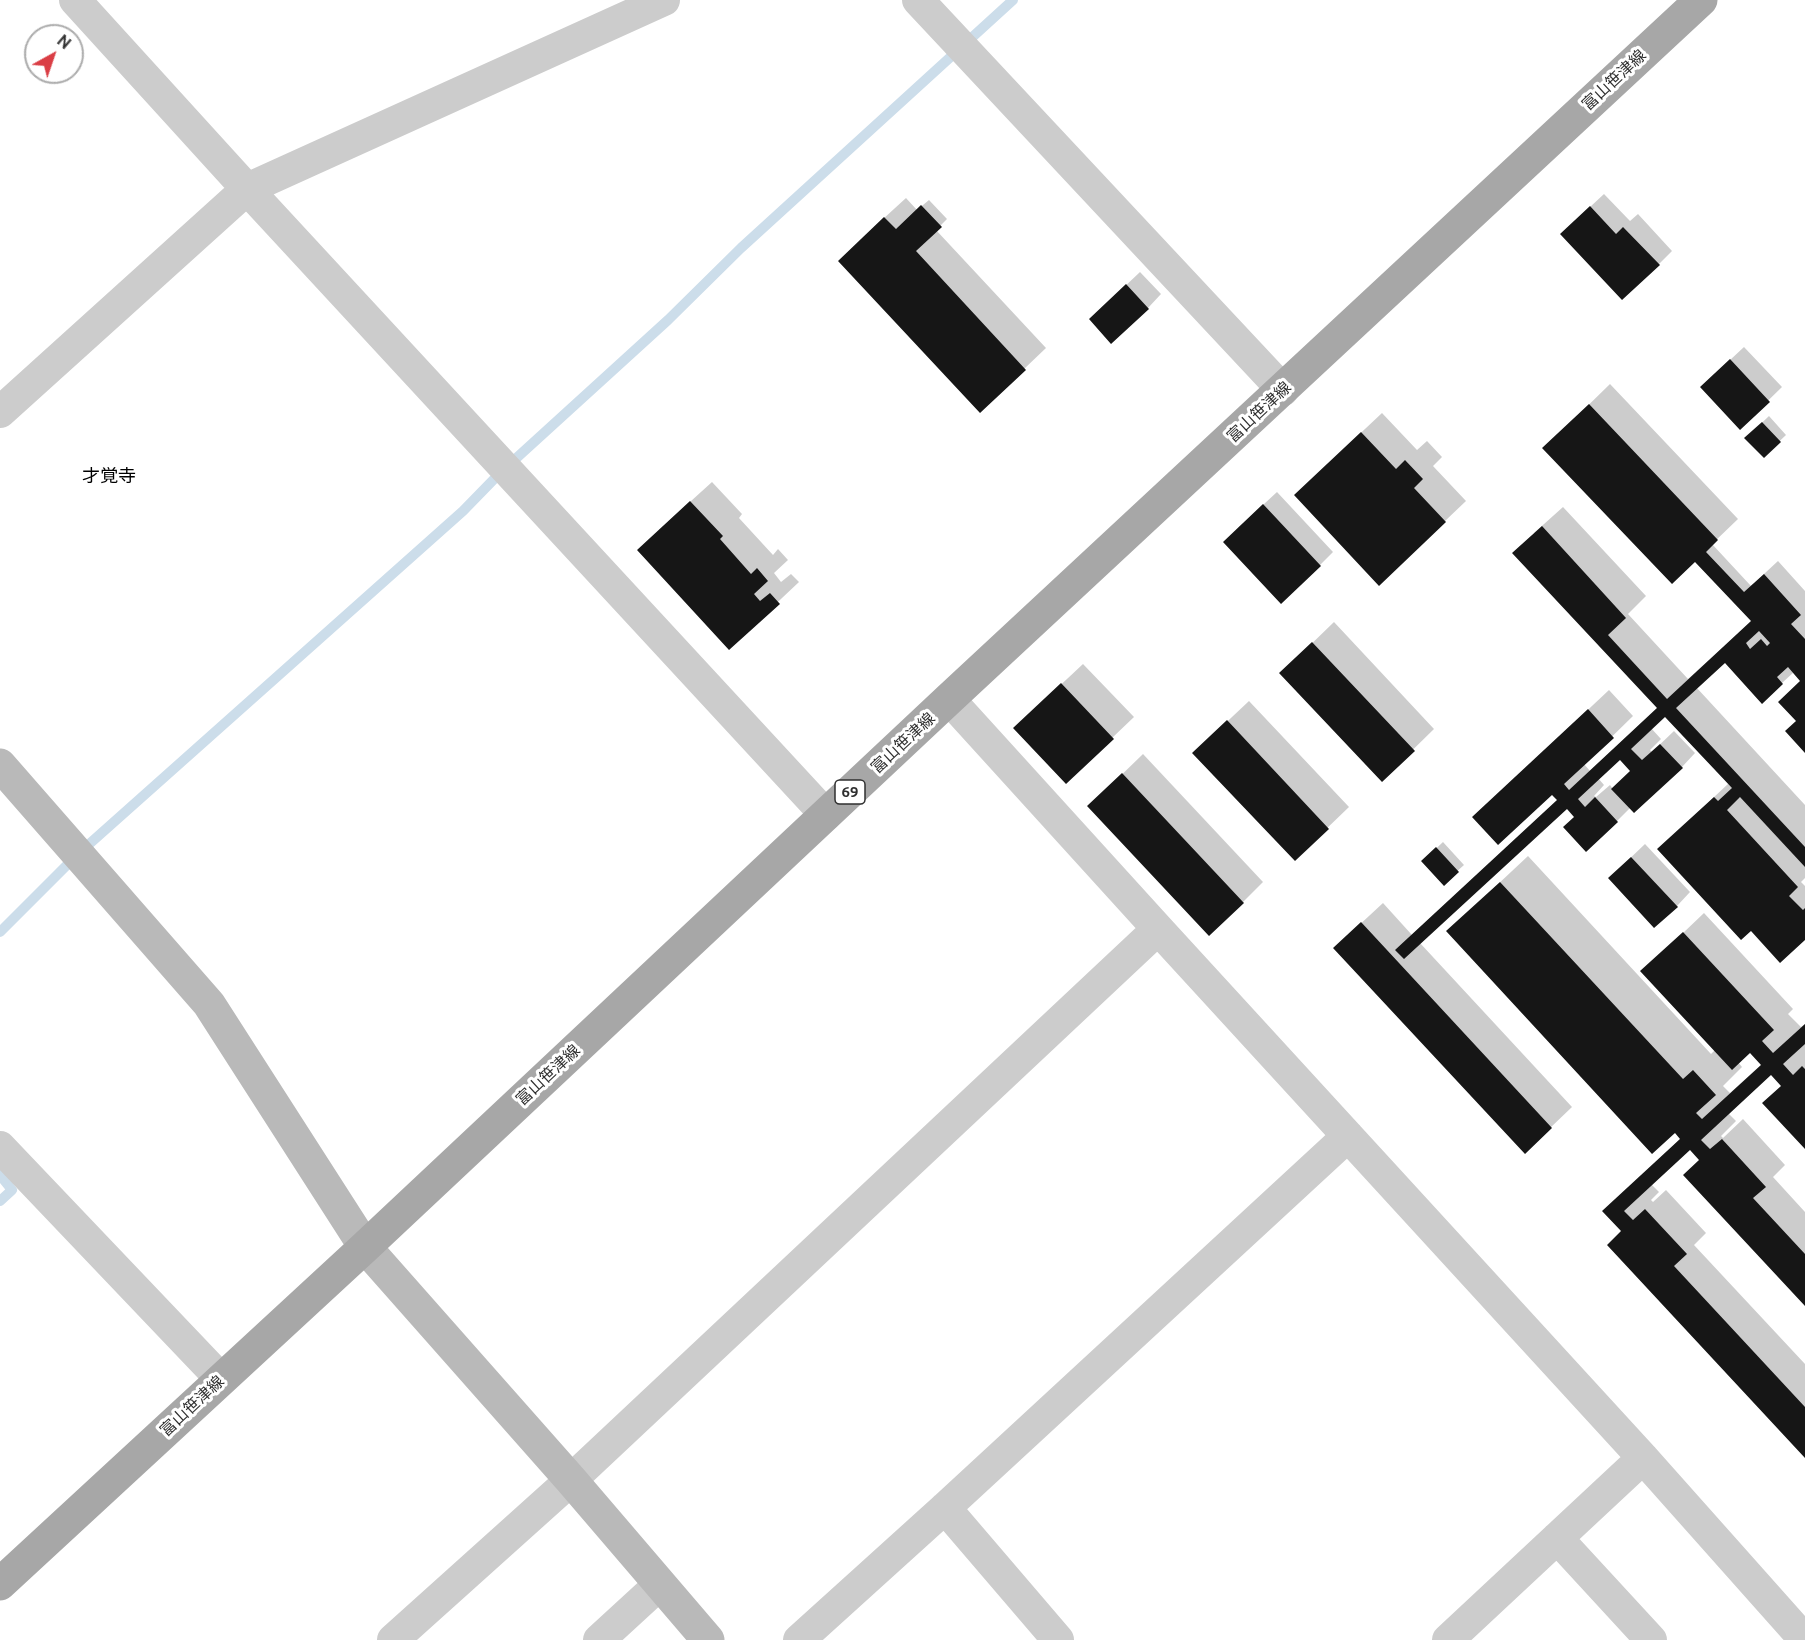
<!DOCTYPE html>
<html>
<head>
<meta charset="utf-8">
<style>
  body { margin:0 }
  #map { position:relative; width:1805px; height:1640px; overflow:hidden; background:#fff; font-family:Ubuntu,sans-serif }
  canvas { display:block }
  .north { position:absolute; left:24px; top:24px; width:60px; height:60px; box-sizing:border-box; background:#fff; border:2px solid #acacac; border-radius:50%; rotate:40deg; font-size:16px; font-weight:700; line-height:24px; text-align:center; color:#2f2f2f }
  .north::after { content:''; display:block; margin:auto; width:21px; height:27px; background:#da3e45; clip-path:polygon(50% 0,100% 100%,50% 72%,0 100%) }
</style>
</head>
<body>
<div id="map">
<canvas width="1805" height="1640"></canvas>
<div class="north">N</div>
</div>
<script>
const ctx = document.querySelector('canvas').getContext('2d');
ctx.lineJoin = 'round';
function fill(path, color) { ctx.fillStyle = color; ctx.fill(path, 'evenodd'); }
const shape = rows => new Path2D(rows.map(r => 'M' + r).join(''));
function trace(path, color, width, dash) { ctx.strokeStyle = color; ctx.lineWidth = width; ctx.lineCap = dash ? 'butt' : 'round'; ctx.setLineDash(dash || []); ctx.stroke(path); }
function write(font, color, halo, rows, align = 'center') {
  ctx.font = font + ' Ubuntu,"Noto Sans JP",sans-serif'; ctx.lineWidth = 6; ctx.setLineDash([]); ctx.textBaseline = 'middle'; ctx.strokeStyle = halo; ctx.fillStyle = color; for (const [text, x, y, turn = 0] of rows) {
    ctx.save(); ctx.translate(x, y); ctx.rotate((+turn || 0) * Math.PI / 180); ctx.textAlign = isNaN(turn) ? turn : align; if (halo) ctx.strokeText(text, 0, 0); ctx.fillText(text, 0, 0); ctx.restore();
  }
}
fill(shape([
  [1604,194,1630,221,1638,214,1672,251,1659,264,1576,220],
  [906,198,917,210,929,200,947,219,936,230,1046,348,980,411,860,240],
  [1140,272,1161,294,1148,308,1104,306],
  [1744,347,1782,387,1740,428,1715,374],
  [1610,384,1738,519,1712,544,1751,586,1778,561,1805,591,1805,751,1798,721,1802,680,1794,672,1782,683,1733,656,1696,687,1805,805,1805,878,1801,882,1805,886,1805,938,1680,829,1729,783,1666,715,1651,728,1661,739,1650,750,1652,752,1674,731,1695,753,1682,767,1630,808,1617,821,1576,816,1567,806,1420,943,1572,1107,1525,1152,1356,928,1383,903,1412,935,1559,799,1552,793,1495,797,1609,690,1633,716,1584,764,1590,771,1658,707,1534,533,1563,507,1646,596,1628,614,1688,679,1752,621,1695,560,1565,428],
  [1620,758,1632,771,1613,789,1610,785,1596,797,1594,796,1604,785,1598,778],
  [1382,413,1417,450,1427,441,1442,457,1433,466,1466,501,1445,521,1316,475],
  [1769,416,1786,435,1764,456,1746,438],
  [712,482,742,514,739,518,773,555,778,549,788,560,774,573,781,582,791,574,799,582,729,648,659,530],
  [1277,492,1333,552,1320,565,1238,528],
  [1334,622,1434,729,1382,780,1302,653],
  [1083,664,1134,717,1066,782,1036,708],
  [1249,701,1349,807,1295,859,1215,733],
  [1143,754,1263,882,1243,902,1110,786],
  [1443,842,1464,865,1444,883,1423,861],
  [1645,844,1690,892,1677,906,1623,865],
  [1528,856,1711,1054,1715,1050,1661,954,1704,913,1793,1009,1788,1014,1801,1027,1805,1024,1805,1147,1782,1085,1771,1073,1728,1113,1736,1121,1721,1136,1723,1138,1743,1119,1785,1165,1773,1177,1805,1212,1805,1304,1700,1159,1690,1148,1651,1184,1659,1192,1651,1200,1653,1202,1666,1190,1706,1233,1694,1245,1805,1364,1805,1456,1623,1231,1605,1211,1681,1138,1448,931],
  [1759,1046,1762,1064,1730,1093,1723,1086,1742,1067,1738,1062]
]), '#0003');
trace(shape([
  [0,932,78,854,463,511,500,473,668,320,741,248,1013,0],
  [0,1175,12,1190,0,1201]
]), '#ccddea', 10);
fill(shape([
  [921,205,942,227,916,251,1026,370,980,413,838,261,884,217,896,229],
  [1590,206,1616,234,1623,227,1660,265,1622,300,1560,234],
  [1126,284,1149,309,1111,344,1089,319],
  [1730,359,1770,402,1740,430,1700,387],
  [1589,404,1718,540,1706,552,1744,592,1764,574,1801,615,1791,624,1805,639,1805,753,1785,731,1796,721,1778,702,1800,681,1788,667,1777,677,1783,684,1762,704,1725,663,1676,708,1805,847,1805,867,1740,797,1727,810,1798,887,1789,896,1803,910,1805,908,1805,940,1780,963,1751,931,1741,940,1657,849,1714,797,1718,801,1732,788,1665,717,1631,749,1642,760,1660,744,1683,768,1634,813,1611,789,1630,771,1620,760,1578,799,1585,807,1595,797,1618,822,1586,852,1563,827,1574,817,1567,809,1404,959,1395,950,1557,800,1552,795,1498,845,1472,817,1588,709,1614,738,1564,784,1569,790,1657,708,1512,553,1542,526,1626,618,1608,635,1667,699,1751,621,1695,562,1672,584,1542,448],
  [1759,631,1770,643,1767,646,1761,639,1750,649,1746,643],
  [1762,422,1781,442,1764,458,1744,438],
  [1361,432,1396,469,1405,460,1423,479,1414,488,1446,522,1379,586,1294,495],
  [690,501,723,536,720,539,751,574,757,568,768,581,754,594,760,601,770,593,780,604,729,650,637,550],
  [1263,504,1321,566,1281,604,1223,542],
  [1312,642,1415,751,1382,782,1279,673],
  [1061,683,1114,739,1066,784,1013,728],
  [1227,720,1329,829,1295,861,1192,753],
  [1122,773,1244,903,1209,936,1087,806],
  [1436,847,1459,872,1444,886,1421,861],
  [1631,857,1678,907,1654,928,1608,878],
  [1500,882,1683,1079,1693,1070,1716,1095,1696,1113,1702,1119,1761,1065,1750,1053,1732,1070,1640,971,1683,932,1774,1030,1762,1041,1773,1053,1805,1024,1805,1044,1783,1064,1793,1075,1802,1066,1805,1069,1805,1149,1762,1103,1781,1086,1771,1075,1701,1140,1710,1149,1722,1139,1766,1187,1753,1198,1805,1254,1805,1306,1683,1175,1699,1160,1690,1150,1624,1211,1633,1220,1645,1209,1687,1254,1674,1266,1805,1407,1805,1458,1607,1245,1621,1231,1602,1211,1680,1139,1675,1133,1652,1154,1446,931],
  [1361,922,1552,1128,1525,1154,1333,948]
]), '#161616');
trace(shape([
  [75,0,247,189,826,815],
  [918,0,1283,390],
  [0,412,247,189,664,0],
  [949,699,1158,929,1643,1458,1805,1640],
  [0,1147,221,1379],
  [945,1508,1058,1640],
  [1557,1538,1651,1640],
  [393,1640,571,1480,1158,929],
  [599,1640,660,1584],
  [799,1640,945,1508,1348,1136],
  [1448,1640,1643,1458]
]), '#ccc', 32);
trace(shape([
  [0,765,209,1004,365,1247,571,1480,708,1640]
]), '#b9b9b9', 33);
trace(shape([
  [0,1584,365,1247,949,699,1701,0]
]), '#a7a7a7', 33);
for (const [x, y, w] of [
  [850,792,30]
]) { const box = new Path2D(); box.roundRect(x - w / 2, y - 12, w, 24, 4.5); ctx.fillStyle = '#fff'; ctx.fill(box); trace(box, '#2f2f2f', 1.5); }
write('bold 15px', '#2f2f2f', null, [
  ["69",850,792]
]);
write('16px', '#2f2f2f', '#fff', [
  ["富山笹津線",1614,80,-43],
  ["富山笹津線",1259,412,-43],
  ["富山笹津線",903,743,-43],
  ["富山笹津線",548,1075,-43],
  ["富山笹津線",192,1406,-43]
]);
write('18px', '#000', '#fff', [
  ["才覚寺",109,476]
]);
</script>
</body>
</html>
